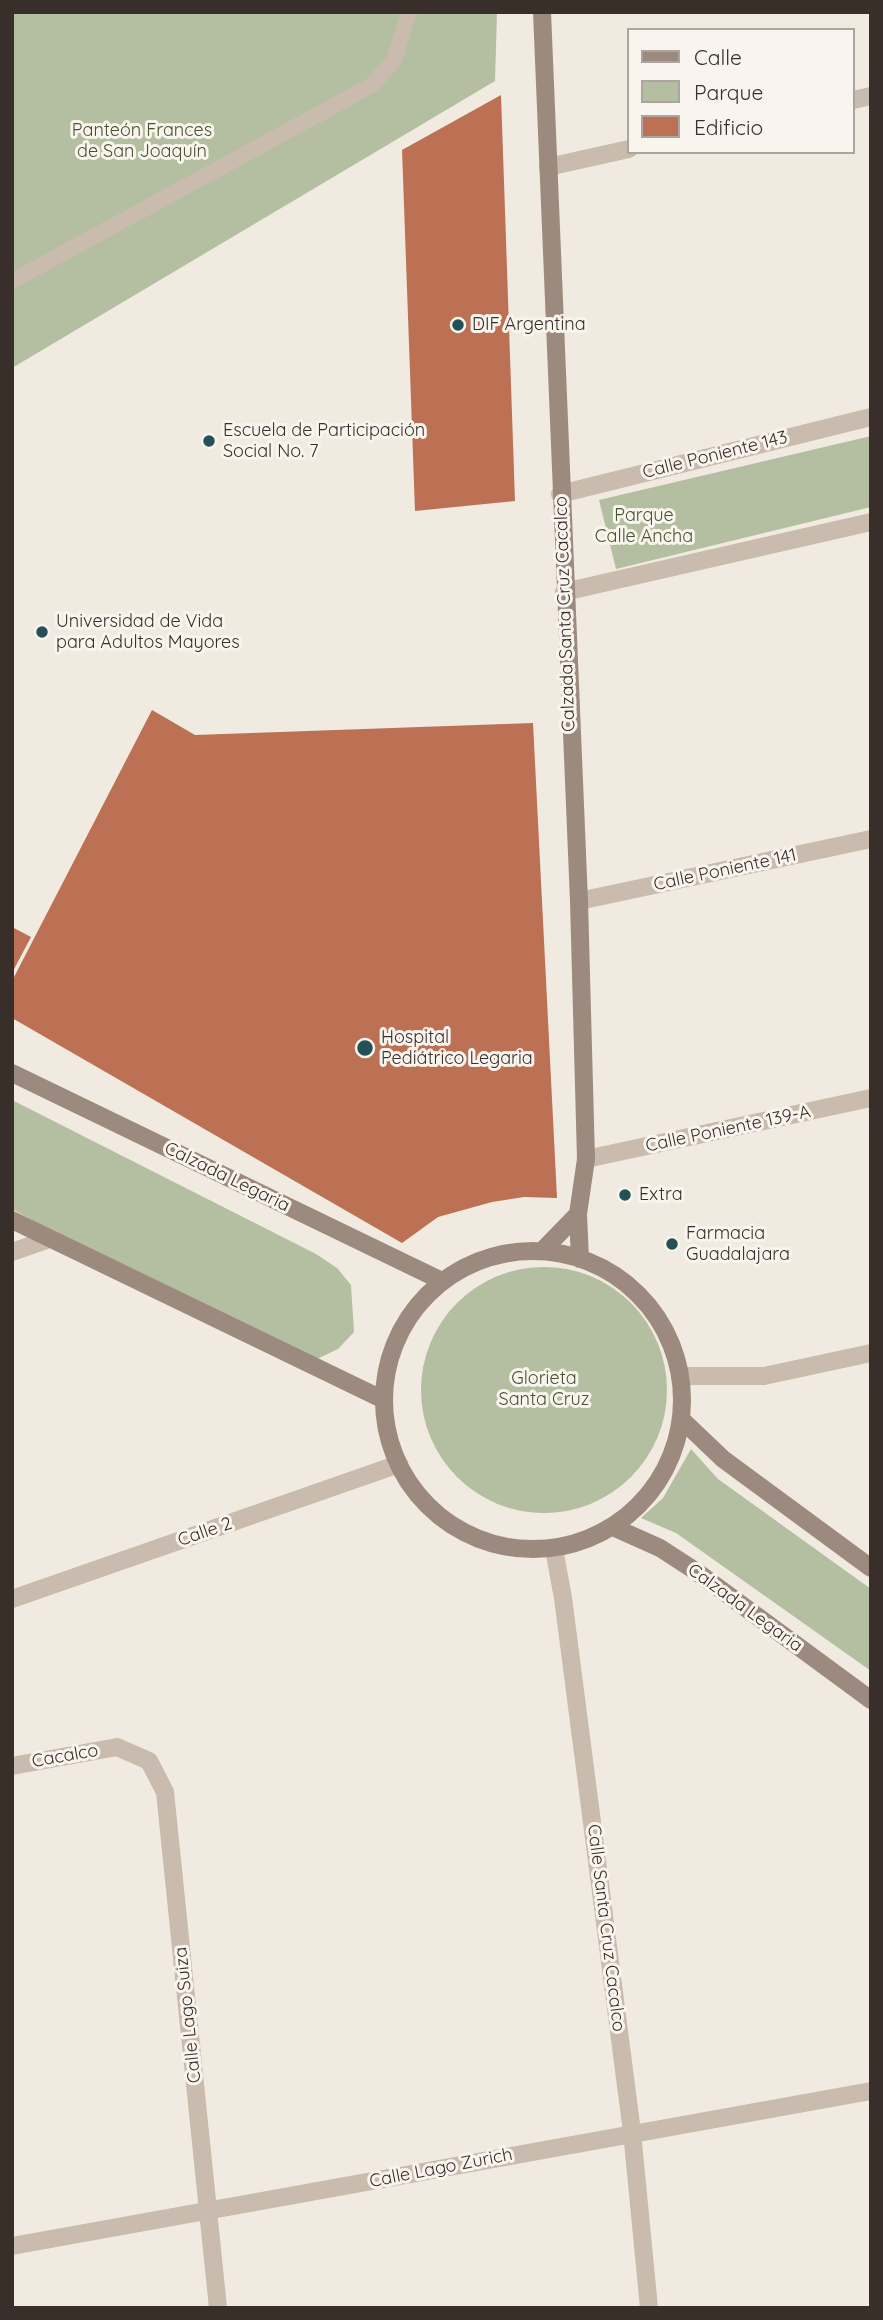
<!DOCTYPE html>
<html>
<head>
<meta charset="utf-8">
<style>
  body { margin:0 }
  #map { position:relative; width:883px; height:2320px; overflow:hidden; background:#f1eae0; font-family:Quicksand,sans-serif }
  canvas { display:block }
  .frame { position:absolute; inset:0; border:14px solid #382f2b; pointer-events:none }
  .legend { position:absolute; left:627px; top:28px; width:228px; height:126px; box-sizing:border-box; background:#f9f4ed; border:2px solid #aca59f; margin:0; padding:9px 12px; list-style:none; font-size:21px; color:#382f2b }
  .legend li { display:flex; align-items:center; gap:14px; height:35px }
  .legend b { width:35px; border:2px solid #aca59f }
</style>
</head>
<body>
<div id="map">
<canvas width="883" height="2320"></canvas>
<div class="frame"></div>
<ul class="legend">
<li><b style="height:9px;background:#9c8a7e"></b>Calle</li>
<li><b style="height:19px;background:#b4bfa1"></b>Parque</li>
<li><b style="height:19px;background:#bc7154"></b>Edificio</li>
</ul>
</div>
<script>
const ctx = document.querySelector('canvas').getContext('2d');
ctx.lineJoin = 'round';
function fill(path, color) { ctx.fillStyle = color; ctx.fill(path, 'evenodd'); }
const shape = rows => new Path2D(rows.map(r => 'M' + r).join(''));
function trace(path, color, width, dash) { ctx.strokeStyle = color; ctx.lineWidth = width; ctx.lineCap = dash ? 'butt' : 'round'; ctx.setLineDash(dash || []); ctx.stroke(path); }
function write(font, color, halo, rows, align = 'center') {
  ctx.font = font + ' Quicksand,sans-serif'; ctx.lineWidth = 6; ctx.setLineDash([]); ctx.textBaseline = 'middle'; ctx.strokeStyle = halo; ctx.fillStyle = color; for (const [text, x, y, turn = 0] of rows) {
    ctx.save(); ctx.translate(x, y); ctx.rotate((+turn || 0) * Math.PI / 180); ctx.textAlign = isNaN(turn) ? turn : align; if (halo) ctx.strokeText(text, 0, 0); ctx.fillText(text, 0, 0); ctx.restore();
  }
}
fill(shape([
  [12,12,497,12,495,81,12,368],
  [871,436,871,507,616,569,599,500],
  [12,1100,316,1254,337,1268,351,1285,354,1332,338,1349,317,1359,280,1354,12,1209],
  '421 1390a123 123 0 1 1 246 0a123 123 0 1 1-246 0Z',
  [691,1449,718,1479,871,1589,871,1671,676,1533,641,1518,663,1498]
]), '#b4bfa1');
fill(shape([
  [501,95,515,501,415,511,402,150],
  [152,710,195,735,533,723,557,1198,524,1197,492,1202,438,1217,402,1243,12,1018,12,981],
  [12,927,31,937,12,973]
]), '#bc7154');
trace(shape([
  [12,281,372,85,394,60,409,12]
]), '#c9bbad', 16);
trace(shape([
  [853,100,871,96],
  [548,167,629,149],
  [560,494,871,417],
  [564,592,871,522],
  [579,901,871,839],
  [586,1159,871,1098],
  [12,1252,52,1238],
  [680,1376,764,1376,871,1353],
  [554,1549,563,1598,632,2132,649,2308],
  [12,1599,399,1464],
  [12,1766,117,1747,149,1761,165,1792,218,2308],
  [12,2246,871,2091]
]), '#c9bbad', 18);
trace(shape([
  [542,12,579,901,586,1159,578,1214,580,1259],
  [12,1073,442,1281],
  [12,1220,384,1400],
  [542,1251,578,1214],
  '384 1400a149 149 0 1 1 298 0a149 149 0 1 1-298 0Z',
  [681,1419,723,1459,871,1568],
  [613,1527,660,1548,697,1572,871,1700]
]), '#9c8a7e', 18);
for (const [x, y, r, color] of [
  [458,325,7,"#245156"],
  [209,441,7,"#245156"],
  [42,632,7,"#245156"],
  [365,1048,9,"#245156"],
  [625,1195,7,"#245156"],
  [672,1244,7,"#245156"]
]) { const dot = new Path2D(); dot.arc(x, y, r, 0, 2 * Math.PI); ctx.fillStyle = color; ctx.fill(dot); trace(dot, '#f9f4ed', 2.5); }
write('18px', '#465431', '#f9f4ed', [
  ["Panteón Frances",142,131],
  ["de San Joaquín",142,152],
  ["Parque",644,516],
  ["Calle Ancha",644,537],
  ["Glorieta",544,1379],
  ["Santa Cruz",544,1400]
]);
write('18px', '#382f2b', '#f9f4ed', [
  ["DIF Argentina",472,325],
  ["Escuela de Participación",223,431],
  ["Social No. 7",223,452],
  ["Universidad de Vida",56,622],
  ["para Adultos Mayores",56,643],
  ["Hospital",381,1038],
  ["Pediátrico Legaria",381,1059],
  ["Extra",639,1195],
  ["Farmacia",686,1234],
  ["Guadalajara",686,1255]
], 'left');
write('18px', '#382f2b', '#f9f4ed', [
  ["Calle Poniente 143",715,455,-14],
  ["Calzada Santa Cruz Cacalco",565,614,-92],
  ["Calle Poniente 141",725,870,-12],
  ["Calle Poniente 139-A",728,1129,-12],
  ["Calzada Legaria",227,1177,26],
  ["Calle 2",205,1532,-19],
  ["Calzada Legaria",745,1608,36],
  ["Cacalco",65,1756,-10],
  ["Calle Santa Cruz Cacalco",606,1928,83],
  ["Calle Lago Suiza",188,2015,-96],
  ["Calle Lago Zurich",441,2168,-11]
]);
</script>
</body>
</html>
